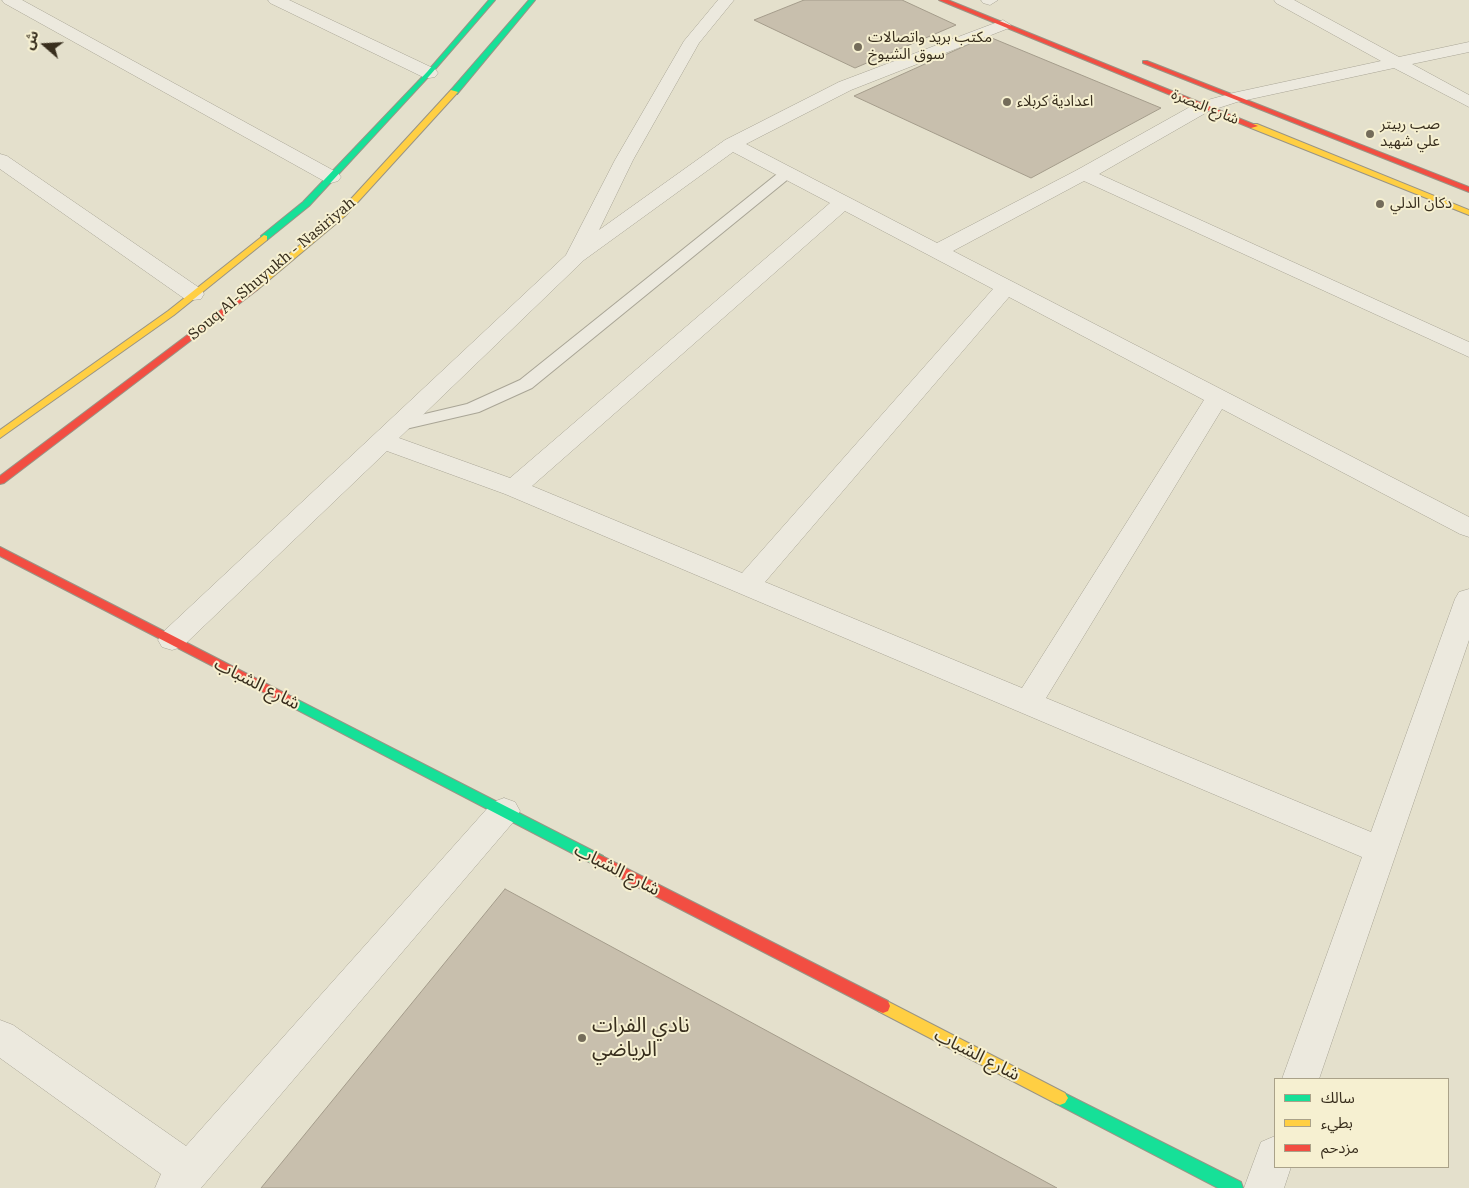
<!DOCTYPE html>
<html>
<head>
<meta charset="utf-8">
<style>
  body { margin:0 }
  #map { position:relative; width:1469px; height:1188px; overflow:hidden; background:#e4e0cc; font-family:"Roboto Serif","Noto Sans Arabic",serif }
  canvas { display:block }
  .legend { position:absolute; left:1274px; top:1078px; width:175px; height:90px; box-sizing:border-box; background:#f6f0d1; border:1px solid #aaa289; margin:0; padding:6px 9px; list-style:none; font-size:15px; color:#382e1d }
  .legend li { display:flex; align-items:center; gap:10px; height:25px }
  .legend b { width:25px; border:1px solid #aaa289 }
  .north { position:absolute; left:20px; top:20px; width:50px; height:50px; -webkit-text-stroke:4px #f6f0d1; paint-order:stroke; rotate:289deg; font-size:14px; font-weight:700; line-height:20px; text-align:center; color:#382e1d }
  .north::after { content:''; display:block; margin:auto; width:18px; height:22px; background:#382e1d; clip-path:polygon(50% 0,100% 100%,50% 72%,0 100%) }
</style>
</head>
<body>
<div id="map">
<canvas width="1469" height="1188"></canvas>
<ul class="legend">
<li><b style="height:6px;background:#16e098"></b>سالك</li>
<li><b style="height:6px;background:#ffcf43"></b>بطيء</li>
<li><b style="height:6px;background:#f24e42"></b>مزدحم</li>
</ul>
<div class="north">ش</div>
</div>
<script>
const ctx = document.querySelector('canvas').getContext('2d');
ctx.lineJoin = 'round';
function fill(path, color) { ctx.fillStyle = color; ctx.fill(path, 'evenodd'); }
const shape = rows => new Path2D(rows.map(r => 'M' + r).join(''));
function trace(path, color, width, dash) { ctx.strokeStyle = color; ctx.lineWidth = width; ctx.lineCap = dash ? 'butt' : 'round'; ctx.setLineDash(dash || []); ctx.stroke(path); }
function write(font, color, halo, rows, align = 'center') {
  ctx.font = font + ' "Roboto Serif","Noto Sans Arabic",serif'; ctx.lineWidth = 4; ctx.setLineDash([]); ctx.textBaseline = 'middle'; ctx.strokeStyle = halo; ctx.fillStyle = color; for (const [text, x, y, turn = 0] of rows) {
    ctx.save(); ctx.translate(x, y); ctx.rotate((+turn || 0) * Math.PI / 180); ctx.textAlign = isNaN(turn) ? turn : align; if (halo) ctx.strokeText(text, 0, 0); ctx.fillText(text, 0, 0); ctx.restore();
  }
}
const building = shape([
  [804,0,902,0,956,25,855,68,754,20,804,0],
  [987,36,1161,108,1031,178,854,96,987,36],
  [505,889,1057,1188,261,1188,505,889]
]);
fill(building, '#c8bfad');
trace(building, '#a49c8b', 1);
const lane = shape([
  [787,169,792,170,794,173,792,176,532,388,479,412,397,431,391,430,388,426,391,422,467,404,520,380,782,170,787,169]
]);
const street = shape([
  [2,0,22,0,338,173,341,177,338,181,331,183,324,181,4,3,2,0],
  [268,0,289,0,435,69,438,73,435,77,429,78,423,77,270,3,268,0],
  [718,0,734,0,699,43,633,160,599,230,725,140,839,82,1003,20,1011,25,1009,28,851,90,746,144,937,243,1077,170,1197,103,1233,93,1381,61,1276,3,1274,0,1294,0,1399,57,1469,42,1469,52,1412,64,1469,95,1469,107,1394,68,1237,102,1209,111,1099,174,1469,342,1469,357,1084,181,953,251,1469,517,1469,537,1460,534,1222,409,1046,698,1371,832,1455,599,1459,592,1469,589,1469,640,1319,1079,1282,1079,1362,857,505,494,387,451,182,647,172,650,162,647,158,640,162,633,566,255,615,160,684,41,718,0],
  [733,152,830,203,510,478,399,438,584,260,733,152],
  [845,211,993,289,742,573,532,486,845,211],
  [1009,297,1204,400,1022,688,765,582,1009,297],
  [981,0,998,0,990,5,983,3,981,0],
  [0,154,7,156,201,289,204,294,201,299,193,300,185,299,0,169,0,154],
  [504,798,515,802,520,811,515,820,201,1188,155,1188,161,1174,0,1058,0,1020,13,1025,186,1146,493,802,504,798],
  [1275,1136,1275,1167,1291,1167,1284,1188,1244,1188,1261,1142,1275,1136]
]);
const fast = shape([
  [489,0,495,0,431,74,309,206,267,240,261,240,261,236,303,202,427,72,489,0],
  [529,0,535,0,457,94,451,94,451,90,529,0],
  [292,697,603,856,605,860,603,864,598,866,593,864,288,705,286,702,288,699,292,697],
  [1060,1091,1241,1182,1243,1188,1218,1188,1055,1103,1052,1098,1055,1093,1060,1091]
]);
const slow = shape([
  [451,90,458,92,345,216,257,290,251,290,251,286,339,212,451,90],
  [1251,124,1257,124,1469,210,1469,215,1251,128,1251,124],
  [264,235,267,236,267,240,174,315,0,438,0,430,168,311,264,235],
  [883,999,1065,1093,1068,1098,1065,1103,1060,1105,1055,1103,878,1011,876,1006,878,1001,883,999]
]);
const jam = shape([
  [939,0,948,0,1258,126,1251,128,939,0],
  [1143,61,1147,61,1469,187,1469,192,1143,63,1143,61],
  [254,285,258,288,257,290,4,483,0,484,0,476,254,285],
  [0,547,296,699,298,702,296,705,288,705,0,556,0,547],
  [598,854,888,1001,890,1006,888,1011,883,1013,878,1011,593,864,591,860,593,856,598,854]
]);
trace(lane, '#a9a596', 2);
trace(street, '#a9a596', 1);
trace(fast, '#999485', 2);
trace(slow, '#999485', 2);
trace(jam, '#999485', 2);
fill(lane, '#ece9de');
fill(street, '#ece9de');
fill(fast, '#16e098');
fill(slow, '#ffcf43');
fill(jam, '#f24e42');
for (const [x, y, r, color] of [
  [858,47,5,"#746c5a"],
  [1007,102,5,"#746c5a"],
  [1370,134,5,"#746c5a"],
  [1380,204,5,"#746c5a"],
  [582,1038,5,"#746c5a"]
]) { const dot = new Path2D(); dot.arc(x, y, r, 0, 2 * Math.PI); ctx.fillStyle = color; ctx.fill(dot); trace(dot, '#f6f0d1', 2); }
write('15px', '#382e1d', '#f6f0d1', [
  ["مكتب بريد واتصالات",868,38],
  ["سوق الشيوخ",868,55],
  ["اعدادية كربلاء",1017,102],
  ["صب ربيتر",1380,125],
  ["علي شهيد",1380,142],
  ["دكان الدلي",1390,204]
], 'left');
write('15px', '#382e1d', '#f6f0d1', [
  ["شارع البصرة",1205,107,22],
  ["Souq Al-Shuyukh - Nasiriyah",272,269,-40]
]);
write('18px', '#382e1d', '#f6f0d1', [
  ["شارع الشباب",257,684,27],
  ["شارع الشباب",617,870,27],
  ["شارع الشباب",977,1055,27]
]);
write('21px', '#382e1d', '#f6f0d1', [
  ["نادي الفرات",592,1026],
  ["الرياضي",592,1050]
], 'left');
</script>
</body>
</html>
